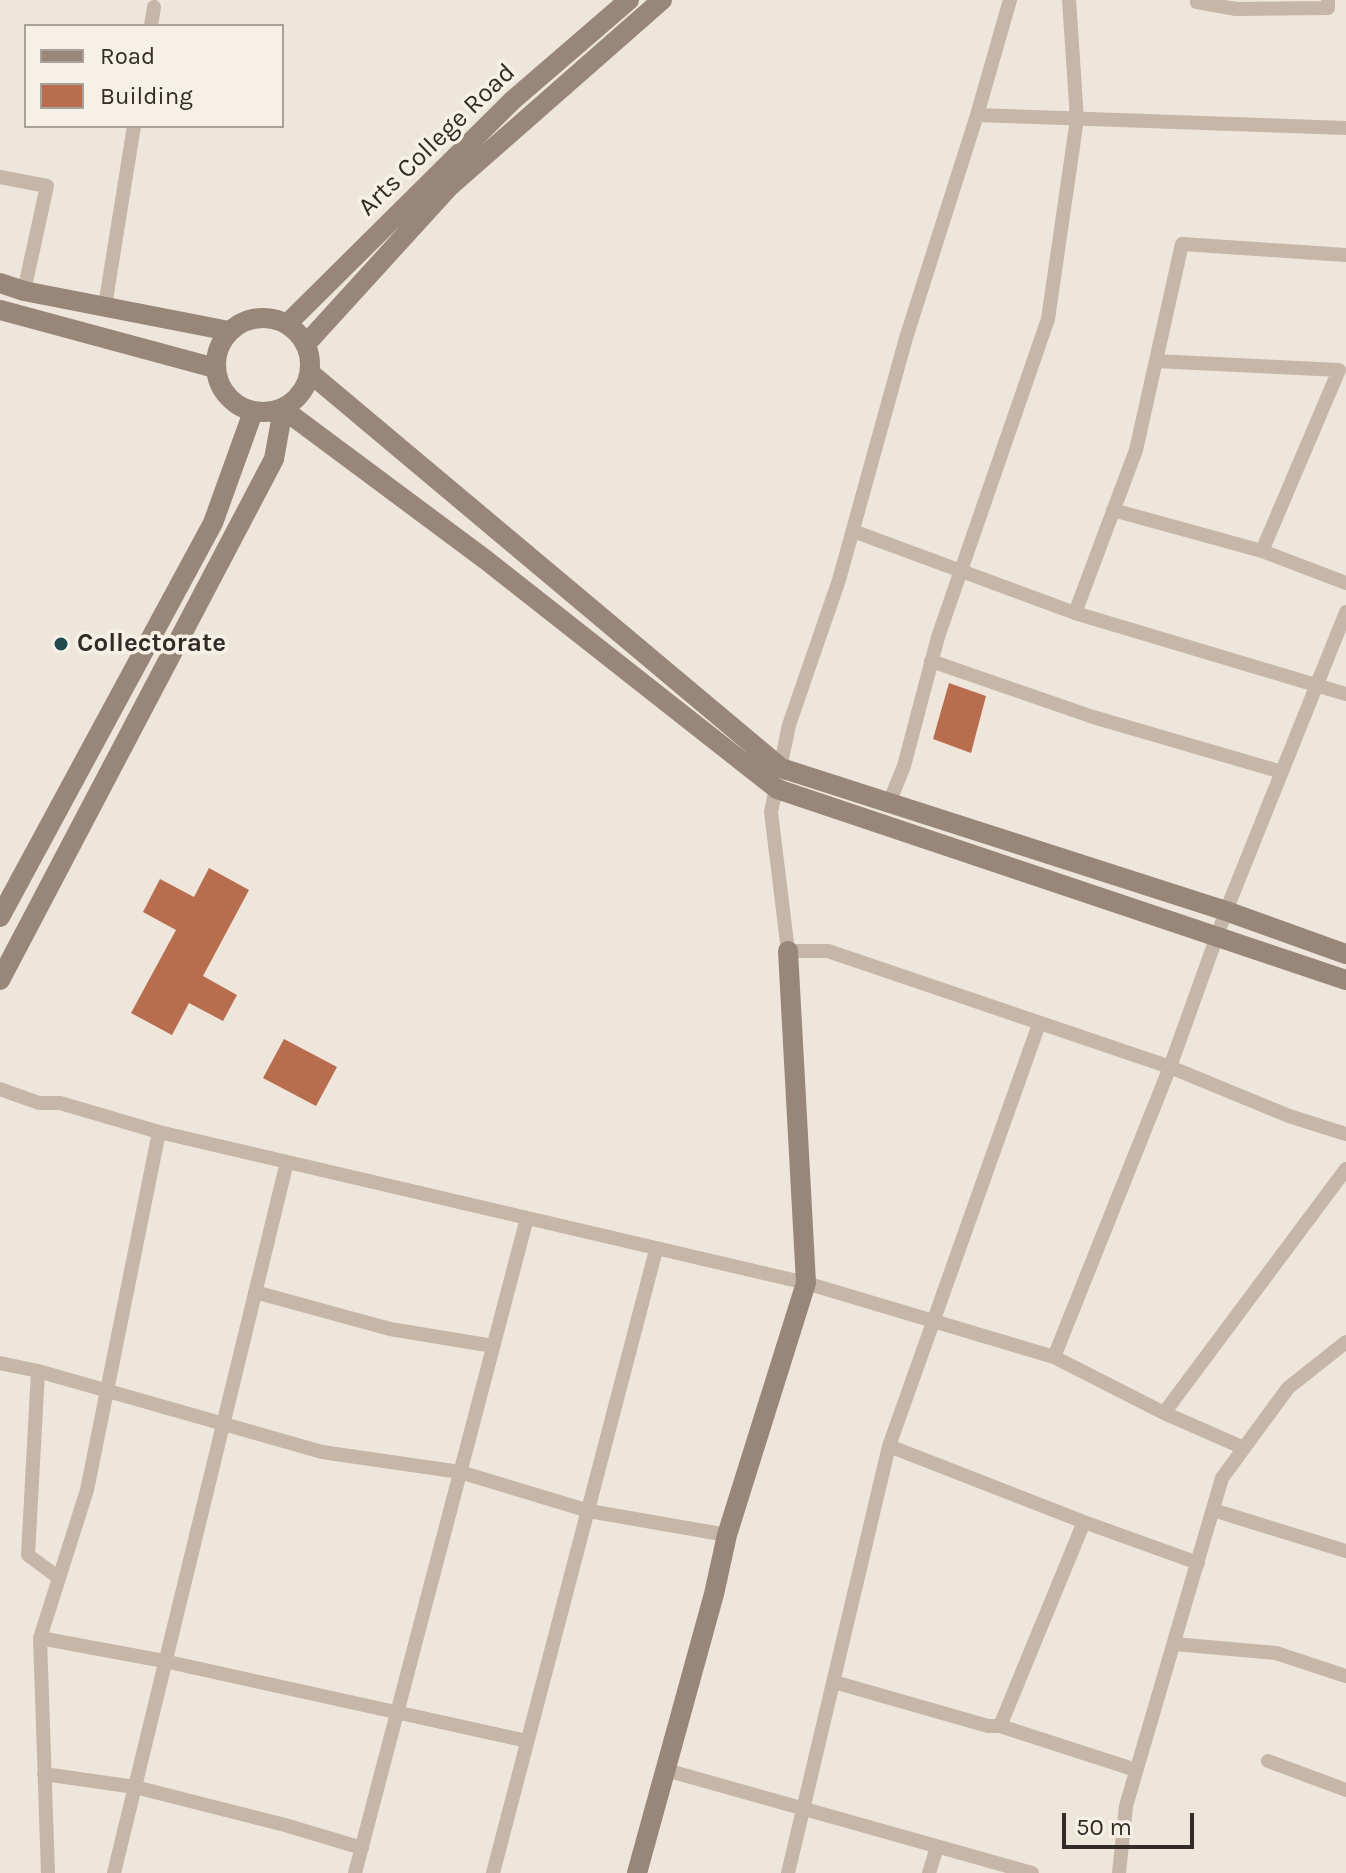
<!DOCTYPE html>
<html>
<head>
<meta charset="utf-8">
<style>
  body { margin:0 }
  #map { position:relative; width:1346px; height:1873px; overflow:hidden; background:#eee6da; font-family:Karla,sans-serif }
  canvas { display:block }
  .legend { position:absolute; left:24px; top:24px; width:260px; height:104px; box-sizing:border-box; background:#f6f0e6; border:2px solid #a8a19a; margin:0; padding:10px 14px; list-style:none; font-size:24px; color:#322b27 }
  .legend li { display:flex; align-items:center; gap:16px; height:40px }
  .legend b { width:40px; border:2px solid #a8a19a }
  .scale { position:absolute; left:1062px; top:1813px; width:132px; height:36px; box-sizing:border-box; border:4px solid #322b27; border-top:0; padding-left:10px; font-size:24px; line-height:28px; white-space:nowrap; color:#322b27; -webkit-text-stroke:6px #f6f0e6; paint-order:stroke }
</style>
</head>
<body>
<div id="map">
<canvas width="1346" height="1873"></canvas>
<ul class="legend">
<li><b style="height:10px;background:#988679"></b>Road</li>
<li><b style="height:22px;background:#b86d4e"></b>Building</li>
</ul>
<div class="scale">50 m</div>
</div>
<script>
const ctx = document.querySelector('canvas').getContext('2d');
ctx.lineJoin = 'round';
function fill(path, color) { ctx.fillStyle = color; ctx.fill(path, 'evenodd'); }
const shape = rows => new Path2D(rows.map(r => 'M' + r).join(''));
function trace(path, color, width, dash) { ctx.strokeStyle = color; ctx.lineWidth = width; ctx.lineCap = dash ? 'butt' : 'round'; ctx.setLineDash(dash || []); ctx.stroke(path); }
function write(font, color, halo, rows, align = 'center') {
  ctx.font = font + ' Karla,sans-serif'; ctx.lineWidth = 7; ctx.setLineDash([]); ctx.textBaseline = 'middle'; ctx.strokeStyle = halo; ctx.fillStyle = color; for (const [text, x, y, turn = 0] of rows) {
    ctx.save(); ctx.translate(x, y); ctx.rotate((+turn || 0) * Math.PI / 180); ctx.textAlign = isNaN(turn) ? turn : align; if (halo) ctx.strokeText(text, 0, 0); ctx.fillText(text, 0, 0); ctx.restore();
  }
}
fill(shape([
  [949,683,986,696,971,753,933,739],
  [209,868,249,890,203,976,237,995,223,1021,189,1003,172,1035,131,1013,176,930,143,912,160,879,194,897],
  [284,1039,337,1067,316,1106,263,1078]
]), '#b86d4e');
trace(shape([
  [1197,0,1197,2,1236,9,1328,8,1328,0],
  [151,26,154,7],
  [977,115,1346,128],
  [0,177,47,186,24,291],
  [1346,255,1182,244,1136,450,1075,613,1346,694],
  [105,306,134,126],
  [1156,361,1339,370,1262,551],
  [1113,510,1262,551,1346,583],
  [853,531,1075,613],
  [1346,612,1226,911,1170,1067,1289,1116,1346,1134],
  [931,661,1093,717,1282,772],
  [889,803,904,766,938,637,1048,319,1077,119,1069,0],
  [0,1089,39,1103,60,1103,159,1132,806,1283,1054,1357,1170,1067,828,951,788,951,771,812,789,725,839,580,906,338,977,115,1010,0],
  [255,1292,390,1329,493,1346],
  [1054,1357,1164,1413,1244,1448],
  [0,1363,38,1371,28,1555,59,1578],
  [38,1371,322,1452,460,1472,589,1511,727,1535],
  [1164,1413,1346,1169],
  [889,1446,1084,1522,1198,1563],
  [1213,1510,1346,1551],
  [40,1638,164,1661,527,1741],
  [1174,1644,1276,1653,1346,1676],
  [834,1682,988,1726,1000,1726,1136,1770],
  [1000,1726,1084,1522],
  [1268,1761,1346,1790],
  [666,1770,1032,1873],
  [44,1774,135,1787,285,1825,362,1848],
  [48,1873,40,1638,87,1490,159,1132],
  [114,1873,287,1162],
  [355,1873,527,1218],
  [493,1873,656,1250],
  [788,1873,889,1446,1039,1024],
  [929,1873,937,1847],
  [1119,1873,1126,1806,1222,1478,1288,1388,1346,1342]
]), '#c5b6a7', 14);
trace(shape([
  [0,283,24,291,229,331],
  [0,310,215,368],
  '216 365a47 47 0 1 1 94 0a47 47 0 1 1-94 0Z',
  [287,324,513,100,629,0],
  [306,344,449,187,662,0],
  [310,373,781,768,1226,911,1346,954],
  [0,917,213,523,253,412],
  [0,980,274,459,283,409,486,560,777,789,1346,980],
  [637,1873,714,1594,727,1535,806,1283,788,951]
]), '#988679', 20);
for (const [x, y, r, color] of [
  [61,644,8,"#21494f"]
]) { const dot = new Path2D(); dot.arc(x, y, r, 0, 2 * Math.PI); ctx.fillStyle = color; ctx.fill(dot); trace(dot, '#f6f0e6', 3); }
write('26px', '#322b27', '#f6f0e6', [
  ["Arts College Road",437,140,-44]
]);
write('bold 26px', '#322b27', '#f6f0e6', [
  ["Collectorate",77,644]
], 'left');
</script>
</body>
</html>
